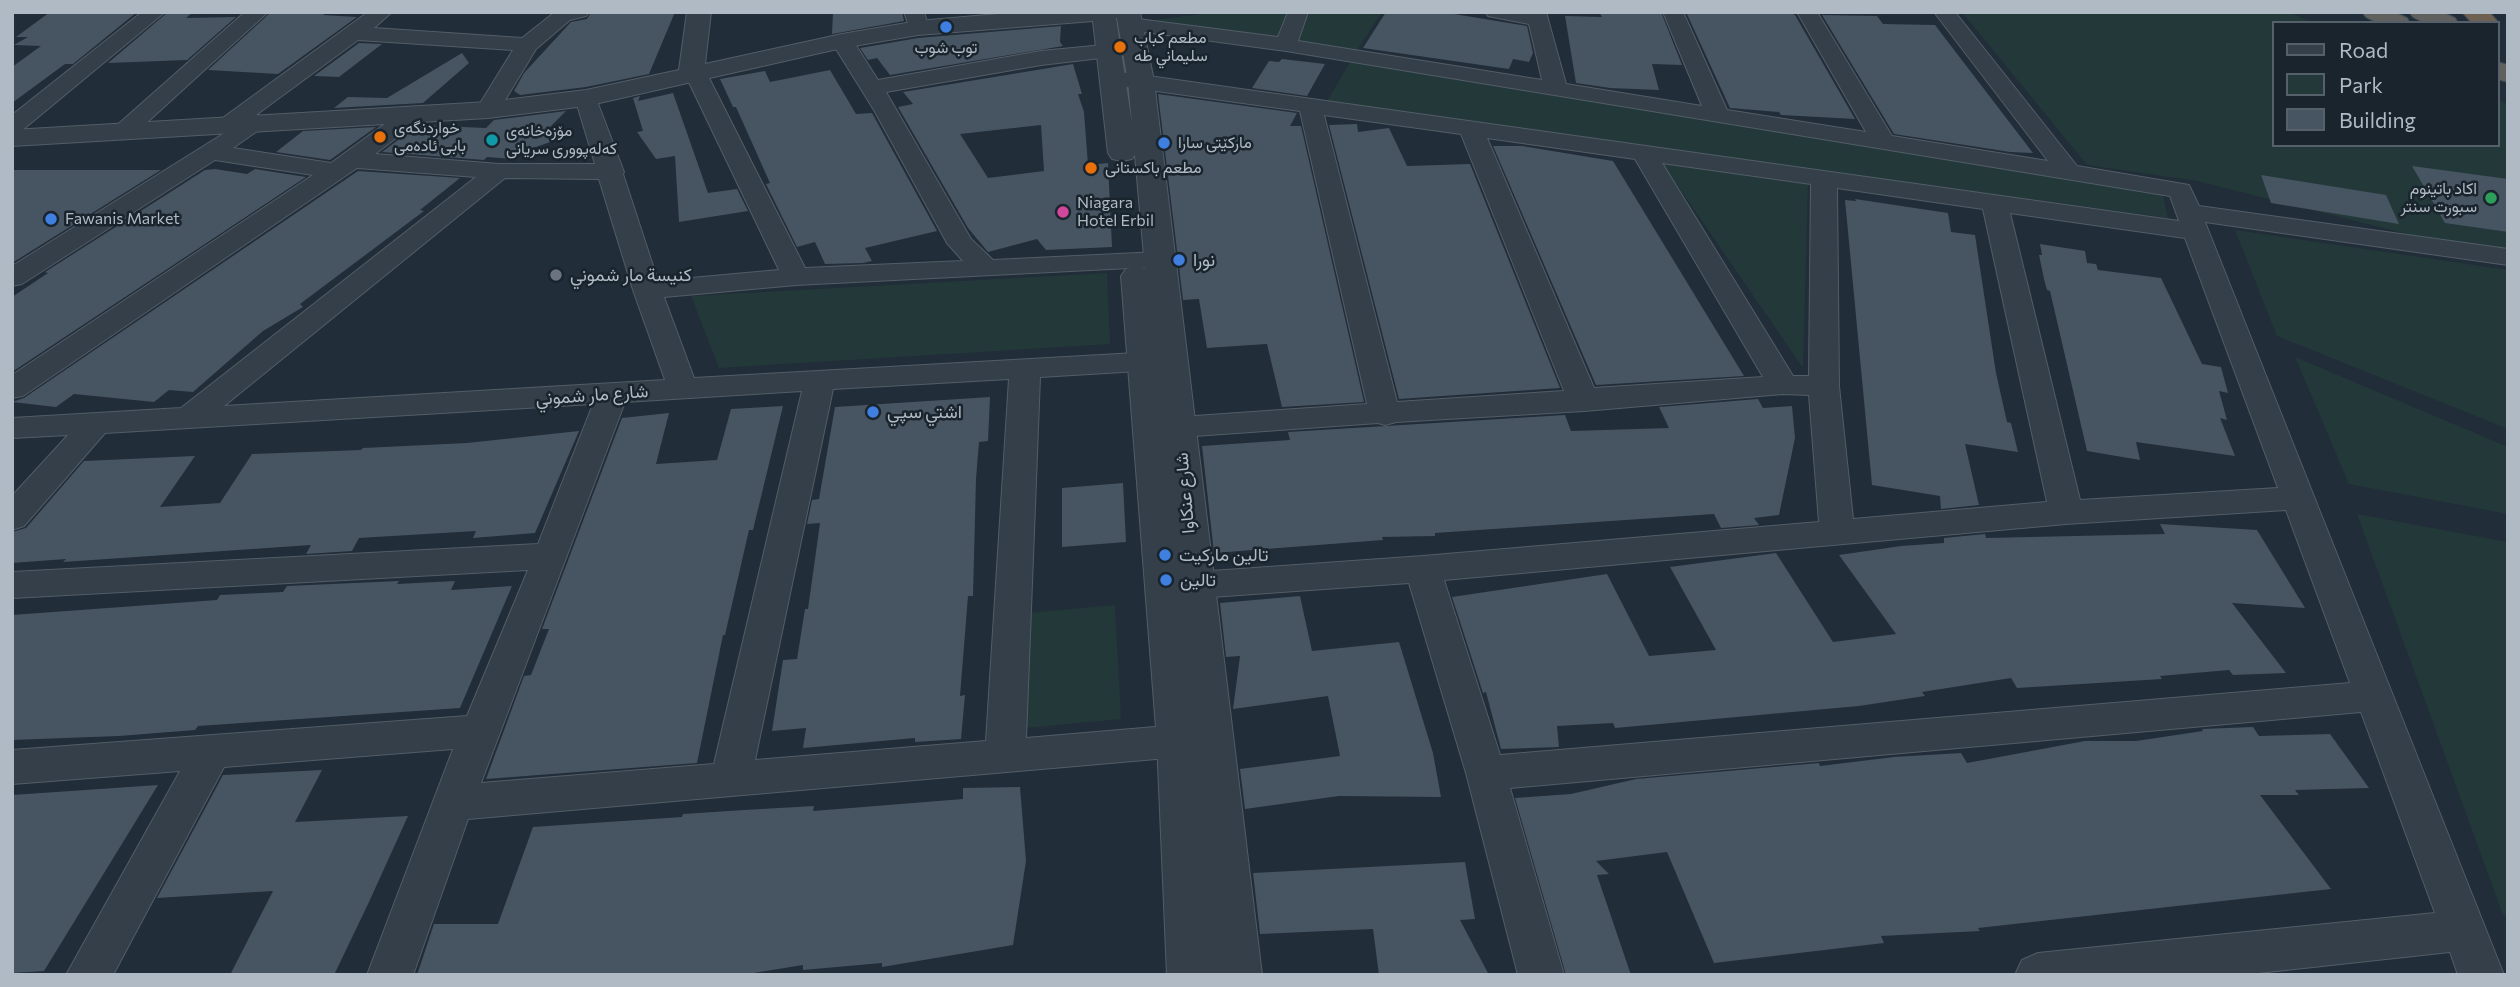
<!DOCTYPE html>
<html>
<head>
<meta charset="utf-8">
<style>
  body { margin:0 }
  #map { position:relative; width:2520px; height:987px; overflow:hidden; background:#212d38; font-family:Commissioner,sans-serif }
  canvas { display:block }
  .frame { position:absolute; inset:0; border:14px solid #afbac5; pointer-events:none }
  .legend { position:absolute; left:2272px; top:21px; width:228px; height:126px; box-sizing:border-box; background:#1a242d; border:2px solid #56606a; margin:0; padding:9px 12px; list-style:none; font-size:21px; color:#afbac5 }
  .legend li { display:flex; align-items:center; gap:14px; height:35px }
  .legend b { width:35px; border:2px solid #56606a }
</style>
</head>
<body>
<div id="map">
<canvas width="2520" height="987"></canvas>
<div class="frame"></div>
<ul class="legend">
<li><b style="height:9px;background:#353f49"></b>Road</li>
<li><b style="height:19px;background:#233939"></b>Park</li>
<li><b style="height:19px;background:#475462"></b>Building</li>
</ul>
</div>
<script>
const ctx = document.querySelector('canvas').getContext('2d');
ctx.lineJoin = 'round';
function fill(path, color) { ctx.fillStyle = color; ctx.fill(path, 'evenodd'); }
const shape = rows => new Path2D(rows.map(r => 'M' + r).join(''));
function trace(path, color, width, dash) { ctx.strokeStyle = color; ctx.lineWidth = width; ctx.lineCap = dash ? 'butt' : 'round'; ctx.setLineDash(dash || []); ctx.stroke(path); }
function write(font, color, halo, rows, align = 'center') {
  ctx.font = font + ' Commissioner,Vazirmatn,sans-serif'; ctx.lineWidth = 5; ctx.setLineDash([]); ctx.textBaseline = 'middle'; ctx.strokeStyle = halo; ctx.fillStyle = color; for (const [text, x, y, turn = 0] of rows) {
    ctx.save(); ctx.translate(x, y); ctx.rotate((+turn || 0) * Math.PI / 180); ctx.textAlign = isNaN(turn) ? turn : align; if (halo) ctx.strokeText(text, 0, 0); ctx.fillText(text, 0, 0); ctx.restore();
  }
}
fill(shape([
  [1217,12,1289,12,1278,39,1163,25,1154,20],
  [1307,12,1382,12,1356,52,1287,41],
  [1962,12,2288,12,2313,23,2273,23,2273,145,2497,145,2497,100,2508,104,2508,252,2447,244,2197,181,2087,165],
  [1350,62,2163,195,2168,218,1326,103],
  [1661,163,1808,184,1803,368,1684,195],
  [2235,230,2508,270,2508,429,2277,336],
  [1107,273,1110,344,719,368,691,296],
  [2295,357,2508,447,2508,514,2349,484],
  [2357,514,2508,542,2508,916,2503,915],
  [1115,605,1121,719,1025,728,1027,613]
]), '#233939');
fill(shape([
  [50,12,137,12,73,64,65,64,12,103,12,67,41,46,14,45,28,37,16,37],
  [168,12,193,12,186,18,236,17,187,60,108,63],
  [271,12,327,12,323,15,357,17,278,74,208,70],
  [591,12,675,12,649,74,586,87,520,95,514,91,524,73,571,22,587,19],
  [833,12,902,12,904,21,832,34],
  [1386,12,1442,12,1527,26,1533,53,1529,62,1513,59,1509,69,1363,48],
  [1599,12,1661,12,1682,65,1652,64,1659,90,1610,88,1576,83,1565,16,1602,17],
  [1686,12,1788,12,1795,15,1855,119,1781,115,1779,112,1730,108],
  [1822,15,1877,16,1883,24,1935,25,2033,153,2010,152,1894,134],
  [1061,26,1060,42,1063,46,890,75,877,58,868,60,860,48,918,38],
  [359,43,382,44,339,77,314,76],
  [462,53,469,63,423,103,334,108,348,97,387,98],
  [1282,59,1325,64,1307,96,1252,88,1269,61,1279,62],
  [1073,64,1082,94,1078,94,1084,112,1088,165,1108,163,1112,247,1046,250,1037,239,988,252,968,228,898,107,913,104,903,92],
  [1041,125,1044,171,988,178,960,134],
  [830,70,856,114,872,113,937,231,865,248,872,261,863,263,825,264,815,242,797,247,766,184,770,183,736,107,733,107,720,79,765,71,770,82],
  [673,93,708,193,737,189,748,211,679,222,675,156,656,159,637,132,643,131,633,98,640,96,638,101],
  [1158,94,1297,113,1290,126,1301,126,1364,402,1282,407,1267,344,1207,348,1199,299,1183,300],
  [566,111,548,129,559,139,533,148,526,154,517,154,512,159,487,157,484,160,382,152,418,125,486,128,494,120],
  [1357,124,1358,132,1389,128,1407,166,1470,164,1560,388,1399,399,1329,125],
  [376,127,330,160,276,152,303,131],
  [1493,146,1522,146,1613,161,1744,376,1596,385],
  [2412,166,2508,179,2508,232,2445,223],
  [215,169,247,174,255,169,306,177,12,372,12,297,48,273,45,272,205,170],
  [12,170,161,170,12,263],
  [358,171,460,178,420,210,424,211,300,304,303,307,263,331,193,392,169,390,154,402,74,394,56,407,12,402,24,398],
  [2261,175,2386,195,2399,224,2271,203],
  [1855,199,1948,213,1951,232,1975,235,1996,373,2007,422,2011,423,2018,452,1965,444,1979,505,1941,509,1940,496,1872,485,1845,200,1856,201],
  [2040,244,2085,251,2087,263,2096,264,2098,270,2161,278,2202,364,2221,367,2228,393,2219,391,2227,420,2220,418,2235,456,2136,442,2140,460,2087,451,2050,291,2047,290,2044,279,2039,255,2042,255],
  [990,397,988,441,979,442,976,479,973,596,968,596,960,696,965,695,961,739,915,742,915,738,803,748,806,728,772,731,783,660,797,659,805,609,808,609,820,523,807,524,812,500,819,499,835,407],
  [1758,399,1763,408,1792,406,1795,438,1779,515,1754,518,1759,525,1721,528,1714,514,1435,533,1435,536,1382,537,1383,540,1214,553,1202,446,1290,440,1288,432,1565,415,1571,431,1669,428,1659,407],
  [783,406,753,530,749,530,725,635,723,635,697,763,486,779,524,676,531,675,549,629,542,629,622,418,669,413,656,464,717,460,731,409],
  [579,431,535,533,473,538,476,531,359,538,352,551,306,554,311,545,63,562,66,559,12,563,12,532,26,528,84,461,195,456,160,507,220,503,252,454,361,450,363,448,467,443],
  [1123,483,1126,542,1062,547,1062,488],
  [2160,524,2257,530,2305,608,2232,603,2286,673,2233,675,2229,670,2160,676,2162,679,2017,688,2011,678,1922,692,1925,696,1859,706,1615,728,1613,723,1557,726,1559,747,1501,749,1486,692,1483,693,1452,597,1607,574,1649,656,1716,650,1670,567,1776,553,1833,642,1896,634,1839,555,1901,546,1944,543,1944,538,1985,534,1986,538,2165,534],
  [399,581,397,584,455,581,451,590,512,586,460,708,198,726,195,730,119,736,12,740,12,615,217,600,220,595,283,592,287,586],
  [1300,596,1312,651,1399,642,1433,753,1441,797,1339,796,1245,809,1240,769,1340,756,1328,696,1233,709,1240,656,1226,657,1220,603],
  [2253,727,2259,736,2330,734,2369,788,2295,790,2299,795,2260,795,2331,889,1978,928,1980,931,1881,936,1884,943,1714,963,1667,852,1596,861,1609,874,1597,875,1631,975,1566,975,1515,798,1571,794,1636,779,1819,763,1820,766,1894,757,1961,753,1967,763,2085,741,2136,741,2203,731,2202,729],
  [322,770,295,822,408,816,369,902,334,975,230,975,273,891,157,898,223,775],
  [158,785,44,971,12,973,12,795],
  [1020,787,1026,861,1013,945,882,967,882,963,803,970,803,965,741,975,417,975,434,924,498,924,533,827,682,817,683,814,744,810,814,806,813,811,963,799,963,788],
  [1465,862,1475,919,1460,920,1489,975,1379,975,1373,929,1260,934,1253,873]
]), '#475462');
const minor = shape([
  [142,12,165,12,20,132,12,134,12,115,142,12],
  [245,12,268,12,131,137,115,137,111,132,115,127,245,12],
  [368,12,392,12,374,28,522,38,555,12,589,12,586,16,570,20,536,49,496,115,488,117,480,115,476,110,513,50,358,40,256,115,266,117,270,122,233,148,331,163,404,110,412,108,420,110,424,115,420,120,375,154,499,164,595,164,575,98,578,93,586,91,594,93,624,172,623,174,658,281,779,270,685,74,688,69,696,67,704,69,707,74,805,268,963,261,947,243,874,110,831,41,834,36,850,36,878,80,1041,51,1135,42,1143,43,1146,48,1143,53,1135,54,1041,65,886,92,971,239,993,260,1159,252,1169,254,1173,260,1169,266,796,285,664,297,694,378,1172,351,1183,354,1187,360,1183,366,1172,369,1040,377,1026,738,1202,723,1216,728,1222,739,1216,750,1202,755,468,819,413,975,367,975,453,749,224,767,113,975,66,975,180,771,12,784,12,750,467,716,528,570,12,598,12,572,538,544,593,404,105,433,24,526,12,530,12,496,68,435,12,438,12,418,181,408,476,177,357,168,23,396,12,398,12,375,313,175,215,160,22,284,12,286,12,266,226,132,220,130,216,125,220,120,368,12],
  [505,178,599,179,633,290,665,380,224,406,505,178],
  [1009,379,986,741,755,760,833,389,1009,379],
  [802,391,714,764,481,783,625,402,802,391],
  [904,12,924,12,929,28,925,32,911,32,904,12],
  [1288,12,1308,12,1298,41,1542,80,1529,24,1488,16,1485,12,1546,12,1566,84,1702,106,1663,12,1683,12,1727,110,1866,132,1797,12,1817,12,1892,136,2048,161,1934,12,1955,12,2077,166,2189,185,2199,206,2508,249,2508,265,2205,222,2504,975,2458,975,2450,952,2240,975,2015,975,2022,960,2038,953,2435,913,2361,712,1510,788,1564,975,1518,975,1466,773,1409,583,1169,600,1156,596,1151,587,1156,578,1169,574,1423,556,1819,522,1809,395,1783,394,1584,411,1396,422,1385,425,1378,423,1152,439,1141,436,1136,429,1141,422,1152,419,1367,404,1300,111,1113,85,1105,83,1102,78,1105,73,1113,71,2179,221,2170,196,1286,51,1130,30,1123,28,1120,24,1123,20,1130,18,1278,37,1288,12],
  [1324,115,1461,134,1564,391,1397,402,1324,115],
  [1487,138,1635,159,1763,377,1594,388,1487,138],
  [1662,163,1811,184,1809,376,1793,376,1662,163],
  [1837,188,1983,209,2047,502,1853,519,1839,386,1837,188],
  [2010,213,2185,238,2278,488,2080,500,2010,213],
  [2286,510,2350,683,1500,755,1444,580,2066,524,2286,510]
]);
const tertiary = shape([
  [687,12,711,12,705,64,842,34,918,21,1021,12,1140,12,1154,81,1262,975,1167,975,1157,741,1121,276,1126,269,1137,266,1145,268,1135,155,1132,159,1122,161,1112,159,1108,153,1093,21,918,35,842,48,586,106,488,118,12,146,12,130,488,102,586,90,679,70,687,12],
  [1117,18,1128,81,1132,124,1116,18,1117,18]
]);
const trunk = shape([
  [2362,12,2394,12,2407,18,2410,23,2378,23,2366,17,2362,12],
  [2409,12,2442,12,2455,18,2458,23,2425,23,2413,17,2409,12],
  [2497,62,2508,65,2508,82,2497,79,2497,62]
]);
const motorway = shape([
  [2462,12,2489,12,2499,23,2497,26,2497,23,2472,23,2462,12]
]);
trace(minor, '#525d67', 2);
trace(tertiary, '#525d67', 2);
trace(trunk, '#3f4a53', 2);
trace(motorway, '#3f4a53', 2);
fill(minor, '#353f49');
fill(tertiary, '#353f49');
fill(trunk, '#60605e');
fill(motorway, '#6f6152');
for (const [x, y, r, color] of [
  [946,27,7,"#3f7fe0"],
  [1120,47,7,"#e8710a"],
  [380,137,7,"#e8710a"],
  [492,140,7,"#0f9aa8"],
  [1164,143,7,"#3f7fe0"],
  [1091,168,7,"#e8710a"],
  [2491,198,7,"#2e9e5b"],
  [1063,212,7,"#d1479c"],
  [51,219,7,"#3f7fe0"],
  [1179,260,7,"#3f7fe0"],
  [556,275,7,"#6b7280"],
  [873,412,7,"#3f7fe0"],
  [1165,555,7,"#3f7fe0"],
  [1166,580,7,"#3f7fe0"]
]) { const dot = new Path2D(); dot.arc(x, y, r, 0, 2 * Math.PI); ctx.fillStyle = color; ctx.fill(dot); trace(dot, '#1a242d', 2.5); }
write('16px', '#afbac5', '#1a242d', [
  ["مطعم كباب",1134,38],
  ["سليماني طه",1134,56],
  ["توب شوب",946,48,"center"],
  ["خواردنگەی",394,128],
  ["بابی ئادەمی",394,146],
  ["مۆزەخانەی",506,131],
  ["کەلەپووری سریانی",506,149],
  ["مارکێتی سارا",1178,143],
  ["مطعم باکستانی",1105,168],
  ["اكاد باتينوم",2477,189,"right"],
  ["سبورت سنتر",2477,207,"right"],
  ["Niagara",1077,203],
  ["Hotel Erbil",1077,221],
  ["Fawanis Market",65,219]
], 'left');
write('18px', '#afbac5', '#1a242d', [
  ["نورا",1193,260],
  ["كنيسة مار شموني",570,275],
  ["اشتي سپي",887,412],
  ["تالين ماركيت",1179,555],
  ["تالين",1180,580]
], 'left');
write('18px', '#afbac5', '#1a242d', [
  ["شارع مار شموني",592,395,-4],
  ["شارع عنكاوا",1185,493,-95]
]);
</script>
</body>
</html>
